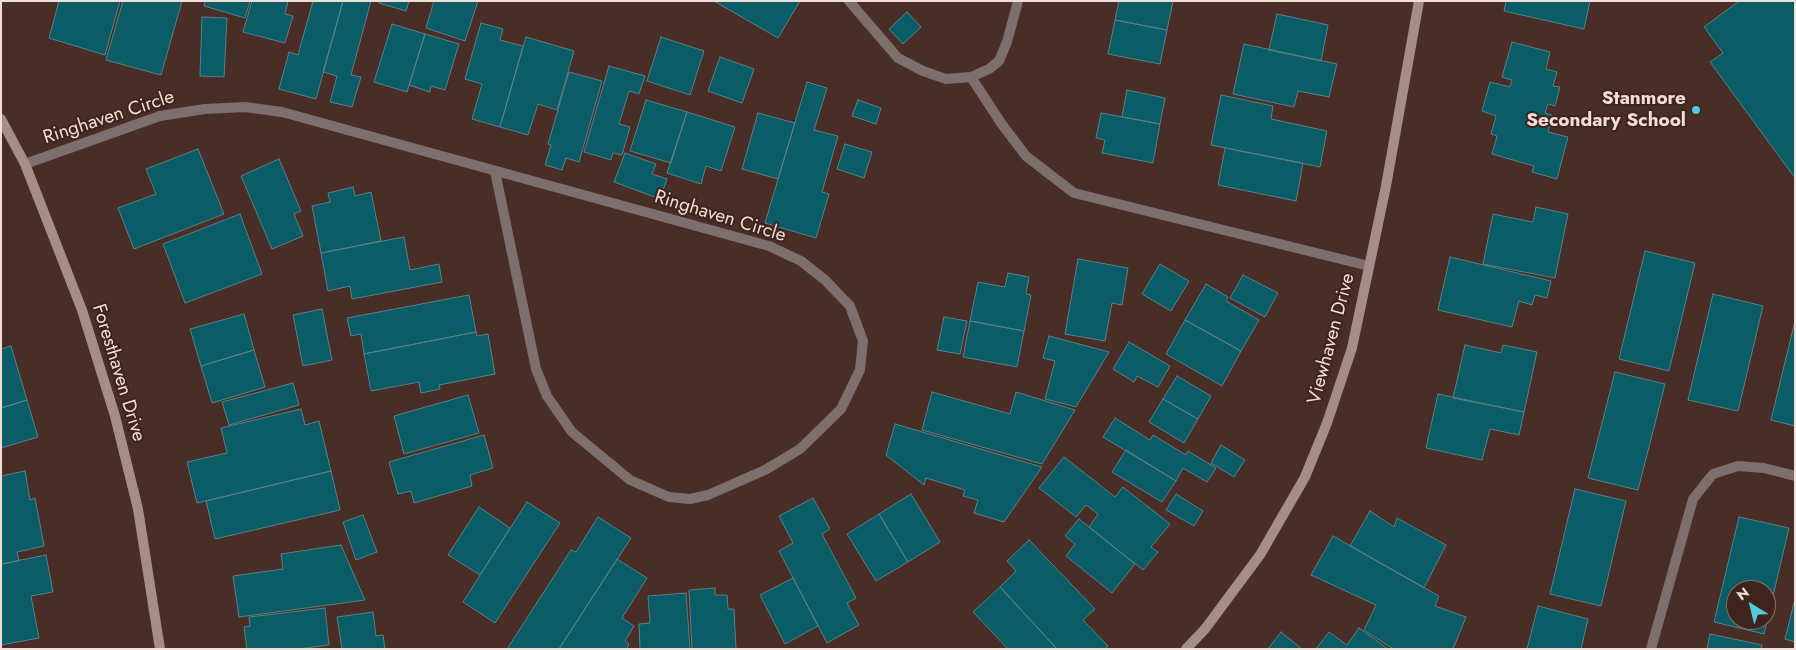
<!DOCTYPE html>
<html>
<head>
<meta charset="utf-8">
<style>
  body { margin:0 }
  #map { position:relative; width:1796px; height:650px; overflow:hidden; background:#492e27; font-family:Jost,sans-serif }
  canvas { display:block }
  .frame { position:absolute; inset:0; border:2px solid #f1ded9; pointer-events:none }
  .north { position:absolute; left:1726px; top:580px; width:50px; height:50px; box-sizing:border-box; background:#3e241d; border:1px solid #866e68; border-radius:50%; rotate:324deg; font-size:14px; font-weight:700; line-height:20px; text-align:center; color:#f1ded9 }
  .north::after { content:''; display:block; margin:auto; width:18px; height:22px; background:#53cbdb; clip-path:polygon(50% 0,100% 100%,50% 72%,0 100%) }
</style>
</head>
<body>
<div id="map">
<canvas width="1796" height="650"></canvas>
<div class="frame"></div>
<div class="north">N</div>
</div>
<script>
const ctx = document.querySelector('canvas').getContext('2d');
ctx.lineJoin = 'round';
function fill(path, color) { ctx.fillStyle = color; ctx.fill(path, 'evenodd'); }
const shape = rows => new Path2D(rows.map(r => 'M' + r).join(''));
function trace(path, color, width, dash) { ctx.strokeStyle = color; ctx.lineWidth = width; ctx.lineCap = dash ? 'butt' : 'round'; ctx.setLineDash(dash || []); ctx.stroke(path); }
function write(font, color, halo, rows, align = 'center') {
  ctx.font = font + ' Jost,sans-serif'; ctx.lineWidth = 4; ctx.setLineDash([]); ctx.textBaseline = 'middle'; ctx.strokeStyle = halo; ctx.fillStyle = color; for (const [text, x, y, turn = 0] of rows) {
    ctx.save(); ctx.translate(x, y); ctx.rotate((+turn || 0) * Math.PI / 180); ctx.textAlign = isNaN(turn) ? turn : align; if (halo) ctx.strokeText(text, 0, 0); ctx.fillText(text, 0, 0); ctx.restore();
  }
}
const building = shape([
  [59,1,120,1,105,55,49,38,59,1],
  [123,1,182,1,161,75,106,60,123,1],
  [205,1,250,1,245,18,204,6,205,1],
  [252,1,288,1,285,14,293,16,285,43,243,32,252,1],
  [313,1,343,1,316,99,279,89,289,52,298,55,313,1],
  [343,1,371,1,351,75,361,77,352,107,330,102,337,76,323,72,343,1],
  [380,1,409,1,406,11,379,3,380,1],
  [434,1,478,1,465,41,426,28,434,1],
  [714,1,800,1,778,38,714,1],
  [1119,1,1173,1,1167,30,1115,20,1119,1],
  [1506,1,1590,1,1584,29,1504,11,1506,1],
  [1739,1,1795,1,1795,178,1710,62,1723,53,1704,27,1739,1],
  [907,12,921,27,903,44,889,29,907,12],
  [1277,14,1328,25,1321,61,1269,50,1277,14],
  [202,17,227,18,224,77,200,76,202,17],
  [1115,20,1167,30,1160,64,1108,54,1115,20],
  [481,23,503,29,500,40,523,46,500,127,472,119,482,84,465,79,481,23],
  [392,24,425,34,407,92,374,82,392,24],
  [425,34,459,44,445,90,431,86,430,92,409,85,425,34],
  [526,37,574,51,557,110,538,104,528,135,500,127,526,37],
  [661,37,704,51,690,95,647,81,661,37],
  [1512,42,1550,52,1546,69,1557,72,1553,86,1560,87,1555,106,1548,104,1545,113,1552,115,1548,132,1568,137,1557,179,1532,172,1534,166,1492,154,1497,136,1491,134,1496,116,1482,111,1490,82,1510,87,1512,80,1502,77,1512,42],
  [1244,44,1337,64,1329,97,1298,91,1294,107,1233,94,1244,44],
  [720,57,754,69,742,103,708,91,720,57],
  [609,66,645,76,639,94,629,91,619,124,630,127,622,155,613,153,611,160,584,152,609,66],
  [569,72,602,81,579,162,566,158,562,170,545,165,551,145,548,144,569,72],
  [807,82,827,88,814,130,838,136,822,192,829,194,816,238,765,223,807,82],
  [1127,90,1165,98,1160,124,1122,117,1127,90],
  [1221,95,1273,106,1271,119,1327,131,1320,167,1211,145,1221,95],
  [646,100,687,112,671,163,630,151,646,100],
  [858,100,881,108,876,124,852,116,858,100],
  [687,112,735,127,721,171,706,166,701,184,667,173,687,112],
  [758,113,795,123,778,179,742,169,758,113],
  [1101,113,1160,124,1153,163,1102,153,1105,140,1096,138,1101,113],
  [845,144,872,152,864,178,837,169,845,144],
  [1225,148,1303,163,1296,201,1218,185,1225,148],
  [198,149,224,214,134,249,118,208,156,194,146,169,198,149],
  [625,153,656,164,652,174,667,179,660,199,614,182,625,153],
  [279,159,301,211,294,214,303,236,272,249,241,176,279,159],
  [353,187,355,196,371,192,381,241,321,253,312,206,330,202,328,193,353,187],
  [1536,207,1568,214,1555,278,1483,264,1493,214,1533,222,1536,207],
  [240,214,262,274,185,303,163,244,240,214],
  [404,237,410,270,439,264,442,282,352,299,350,286,328,291,321,253,404,237],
  [1645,251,1695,263,1669,371,1619,359,1645,251],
  [1450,257,1551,281,1547,298,1535,295,1532,305,1519,301,1512,327,1438,310,1450,257],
  [1078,259,1128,268,1122,305,1112,303,1105,341,1065,334,1078,259],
  [1160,264,1189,281,1171,311,1142,294,1160,264],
  [1008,273,1029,277,1026,294,1031,295,1024,331,970,321,978,282,1005,287,1008,273],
  [1243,275,1278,293,1265,317,1230,298,1243,275],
  [1206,284,1228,297,1226,301,1259,320,1241,351,1185,320,1206,284],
  [1713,294,1763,306,1738,411,1688,400,1713,294],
  [469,295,476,332,364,354,361,334,351,336,347,318,469,295],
  [322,309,332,360,303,366,293,315,322,309],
  [244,314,254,350,201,366,190,329,244,314],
  [944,317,967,321,960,354,937,350,944,317],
  [1185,320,1241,351,1222,386,1166,354,1185,320],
  [970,321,1024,331,1017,367,963,357,970,321],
  [1795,321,1795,426,1771,420,1795,321],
  [476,332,477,336,488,334,495,374,439,385,440,389,421,393,419,382,371,391,364,354,476,332],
  [1049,336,1109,352,1076,407,1045,399,1055,361,1043,358,1049,336],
  [1129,342,1170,366,1158,387,1137,376,1134,382,1113,369,1129,342],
  [1465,345,1501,353,1503,345,1537,352,1524,412,1453,398,1465,345],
  [11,346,27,400,1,408,1,349,11,346],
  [254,350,265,387,212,403,201,366,254,350],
  [1615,372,1665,384,1638,490,1588,478,1615,372],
  [1177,376,1211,396,1198,419,1163,399,1177,376],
  [293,383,299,405,229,425,222,402,293,383],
  [932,392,1010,414,1016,392,1075,410,1042,464,922,430,932,392],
  [1438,394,1524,412,1519,435,1490,429,1482,460,1426,448,1438,394],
  [468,395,479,433,404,454,394,416,468,395],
  [1163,399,1198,419,1184,443,1149,422,1163,399],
  [27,400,38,437,1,448,1,408,27,400],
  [301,409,305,425,319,421,331,471,197,503,187,462,227,453,221,428,301,409],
  [1115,418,1150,440,1153,435,1186,455,1188,451,1216,468,1207,482,1183,468,1176,481,1103,437,1115,418],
  [895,424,1042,467,1004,522,974,513,978,500,963,496,965,490,926,478,924,485,886,455,895,424],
  [484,435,493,468,470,475,472,486,414,503,411,491,398,494,389,462,484,435],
  [1221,445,1245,460,1234,477,1211,463,1221,445],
  [1126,450,1176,481,1162,502,1112,472,1126,450],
  [1064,457,1115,497,1123,487,1170,524,1151,547,1158,552,1143,570,1089,527,1098,514,1086,505,1076,517,1039,488,1064,457],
  [25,471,30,500,35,498,44,546,17,552,19,561,1,564,1,476,25,471],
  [331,471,340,510,215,539,206,501,331,471],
  [1575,489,1626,501,1601,606,1550,594,1575,489],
  [911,494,940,542,908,562,879,514,911,494],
  [1176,494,1203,511,1194,526,1166,510,1176,494],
  [813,498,830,529,822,534,856,598,847,603,859,625,827,643,779,551,793,543,779,516,813,498],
  [527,502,560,523,495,623,463,602,527,502],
  [479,507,510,528,480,575,448,555,479,507],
  [1370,511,1394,527,1397,518,1446,545,1424,588,1350,546,1370,511],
  [879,514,908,562,876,581,847,534,879,514],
  [363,515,377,552,356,560,343,522,363,515],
  [598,517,631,538,559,649,507,649,571,550,576,552,598,517],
  [1739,517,1789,528,1764,634,1714,622,1739,517],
  [1736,590,1766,590,1766,620,1736,620,1736,590],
  [1079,519,1135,564,1112,593,1066,556,1075,544,1065,536,1079,519],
  [1333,536,1439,596,1435,606,1466,617,1453,649,1393,649,1364,630,1376,605,1311,575,1333,536],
  [1029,540,1095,609,1083,620,1108,646,1105,649,1057,649,1000,587,1016,571,1007,561,1029,540],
  [341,545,365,600,239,617,233,576,283,569,281,554,341,545],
  [46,555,53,592,31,596,39,638,1,645,1,564,46,555],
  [617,559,647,578,622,618,634,626,625,641,629,644,627,649,559,649,617,559],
  [793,578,818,626,785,644,760,595,793,578],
  [1000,587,1057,649,1008,649,973,612,1000,587],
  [715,588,715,595,727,595,728,609,734,609,736,649,692,649,689,590,715,588],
  [686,593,690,649,640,649,639,624,650,623,648,596,686,593],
  [1795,599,1795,642,1785,639,1795,599],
  [1538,606,1588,619,1581,649,1527,649,1538,606],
  [325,608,329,645,297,649,247,649,244,627,250,626,249,617,325,608],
  [373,612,376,636,383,635,385,649,342,649,337,617,373,612],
  [1359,628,1388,649,1316,649,1329,632,1347,645,1359,628],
  [1281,632,1302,649,1268,649,1281,632],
  [1710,634,1762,645,1761,649,1707,649,1710,634]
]);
fill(building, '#0a5c66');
trace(building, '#5a8086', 1);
trace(shape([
  [849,1,898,58,923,71,946,79,971,77,989,69,999,61,1007,42,1018,1],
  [971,77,1001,123,1026,156,1074,193,1369,266],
  [25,164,160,116,205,109,245,107,282,112,769,246,801,261,825,280,850,306,863,341,860,370,841,409,800,449,765,470,708,495,690,499,669,497,630,480,572,432,547,396,536,369,495,171],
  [1651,649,1693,499,1713,474,1738,466,1764,468,1795,476]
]), '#7d6f6b', 10);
trace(shape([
  [1,119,25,164,82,310,115,416,138,509,160,649],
  [1186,649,1205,629,1260,555,1305,477,1327,423,1352,348,1386,186,1419,1]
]), '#a58e88', 10);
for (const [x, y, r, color] of [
  [1696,110,5,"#53cbdb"]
]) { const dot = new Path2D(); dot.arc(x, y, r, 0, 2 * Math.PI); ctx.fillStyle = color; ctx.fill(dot); trace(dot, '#3e241d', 2); }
write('bold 19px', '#f1ded9', '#3e241d', [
  ["Stanmore",1686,99],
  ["Secondary School",1686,121]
], 'right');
write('19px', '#f1ded9', '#3e241d', [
  ["Ringhaven Circle",109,118,-18],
  ["Ringhaven Circle",720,217,17],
  ["Viewhaven Drive",1332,339,-75],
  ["Foresthaven Drive",118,373,73]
]);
</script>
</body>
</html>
